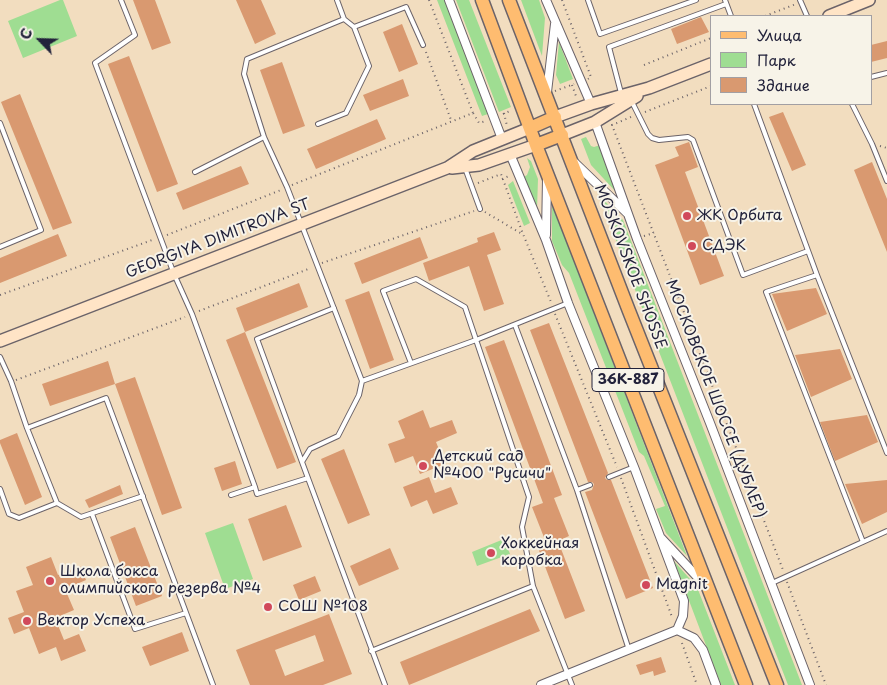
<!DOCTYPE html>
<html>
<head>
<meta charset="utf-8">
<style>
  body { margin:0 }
  #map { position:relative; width:887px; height:685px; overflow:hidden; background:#f2ddbf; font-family:"Playpen Sans",sans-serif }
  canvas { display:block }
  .legend { position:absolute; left:710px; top:15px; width:162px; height:90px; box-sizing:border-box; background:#f7f3e8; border:1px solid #a29fa3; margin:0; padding:6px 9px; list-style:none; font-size:15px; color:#22223b }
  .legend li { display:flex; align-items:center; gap:10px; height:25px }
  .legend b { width:25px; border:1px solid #a29fa3 }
  .north { position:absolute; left:15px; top:15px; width:50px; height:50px; -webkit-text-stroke:4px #f7f3e8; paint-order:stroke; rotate:294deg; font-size:14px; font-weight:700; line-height:20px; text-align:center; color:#22223b }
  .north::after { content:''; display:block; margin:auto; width:18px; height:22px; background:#22223b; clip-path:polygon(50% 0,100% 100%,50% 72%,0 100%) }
</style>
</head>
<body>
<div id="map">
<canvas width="887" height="685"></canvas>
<ul class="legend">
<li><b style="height:6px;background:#febc70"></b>Улица</li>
<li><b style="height:14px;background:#9fdd92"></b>Парк</li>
<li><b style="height:14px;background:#d99970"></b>Здание</li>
</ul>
<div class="north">С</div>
</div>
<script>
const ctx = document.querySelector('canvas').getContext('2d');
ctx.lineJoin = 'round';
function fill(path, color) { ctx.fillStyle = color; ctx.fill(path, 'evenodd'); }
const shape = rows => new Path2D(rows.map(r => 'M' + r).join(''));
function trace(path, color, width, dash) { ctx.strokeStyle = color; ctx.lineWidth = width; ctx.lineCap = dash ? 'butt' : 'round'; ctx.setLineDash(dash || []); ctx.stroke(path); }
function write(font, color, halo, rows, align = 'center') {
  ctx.font = font + ' "Playpen Sans",sans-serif'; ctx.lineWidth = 4; ctx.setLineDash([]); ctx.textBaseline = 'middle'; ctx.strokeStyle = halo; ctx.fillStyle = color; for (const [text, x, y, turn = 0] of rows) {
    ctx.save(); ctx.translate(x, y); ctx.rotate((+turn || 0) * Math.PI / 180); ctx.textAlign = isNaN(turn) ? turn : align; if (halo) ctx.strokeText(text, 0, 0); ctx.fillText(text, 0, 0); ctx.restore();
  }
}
fill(shape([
  [60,0,63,0,77,36,23,58,8,21],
  [437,0,445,0,488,114,482,116],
  [456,0,469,0,511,107,499,112],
  [521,0,539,0,545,18,542,56],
  [559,42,573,79,560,84,556,75],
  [586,137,591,146,594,147,600,145,616,192,591,165,581,139],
  [527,158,531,161,538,179,537,210,524,177,527,175,530,167],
  [513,181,530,223,524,226,508,185],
  [598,194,623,220,802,685,788,685],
  [552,204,687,556,666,533,656,509,665,506,644,456,639,452,569,273,562,265,552,241],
  [233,523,253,579,225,589,205,533],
  [504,539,510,554,477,566,472,552],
  [674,561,697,587,735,685,721,685]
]), '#9fdd92');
fill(shape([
  [133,0,155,0,171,43,152,50],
  [236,0,261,0,276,34,255,44],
  [701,17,709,32,677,44,671,29],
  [402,24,418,64,399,72,383,32],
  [887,41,887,58,871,62,871,45],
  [129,56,178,184,157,192,108,64],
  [282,62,305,126,283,134,260,70],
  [403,79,409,96,370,111,363,95],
  [20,94,72,223,53,230,1,102],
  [783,112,806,165,792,171,769,117],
  [377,119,386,139,316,169,307,149],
  [689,142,698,167,685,172,724,276,700,285,655,165,679,156,675,147],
  [872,162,887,199,887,252,854,170],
  [241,166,249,184,183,210,176,193],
  [494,232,501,250,487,255,504,304,484,311,469,266,429,281,423,263,478,242,477,238],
  [58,234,67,256,0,283,0,258],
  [420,237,428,258,362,284,354,263],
  [299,283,308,307,245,332,236,308],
  [816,288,827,314,787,331,772,294],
  [369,291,394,360,370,369,345,300],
  [549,323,608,473,605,478,607,480,611,480,653,588,626,599,585,492,592,490,594,484,592,482,588,482,530,330],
  [245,332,296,462,277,469,226,340],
  [504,340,562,495,554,498,569,536,558,541,585,611,565,619,538,548,547,545,532,507,543,503,485,347],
  [840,349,852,379,811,397,795,355],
  [108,361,115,384,50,406,42,384],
  [135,377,182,508,162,515,115,384],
  [423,410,430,428,452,420,457,433,436,442,445,464,420,474,413,456,395,463,388,444,405,438,398,421],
  [867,415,878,442,835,461,820,422],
  [17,433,42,497,25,505,0,443,0,440],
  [344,449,370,515,348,524,321,459],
  [235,461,242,484,222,491,214,468],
  [429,477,435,493,451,487,458,504,433,514,427,500,411,507,403,487],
  [887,480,887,512,862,524,845,484],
  [120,485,123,494,89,508,85,500],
  [286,505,302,547,263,561,248,519],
  [135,527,162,596,136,606,110,537],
  [390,548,399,569,359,586,350,566],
  [51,557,58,575,80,566,86,580,65,589,74,610,55,618,64,640,79,634,86,651,61,661,56,647,39,654,29,628,14,634,8,618,24,612,16,591,33,585,26,567],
  [315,576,321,591,299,600,293,585],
  [530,609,540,631,409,685,400,662],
  [329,614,352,674,323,685,250,685,236,650],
  [315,635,324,661,285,676,275,650],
  [182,632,189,651,150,666,142,647],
  [661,657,666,672,654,676,653,671,640,675,636,665]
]), '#d99970');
const lane = shape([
  [121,0,135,35,95,63,174,274,192,314,255,487],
  [588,0,600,34,696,0],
  [725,0,731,16],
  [800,0,807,16],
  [344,19,247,59,244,74,264,137,287,187,362,381],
  [354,27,406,7,423,45],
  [871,77,887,73],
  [621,93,609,47,726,4],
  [632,102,648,134,652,138,659,140,688,137,693,140,743,275,808,251],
  [754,104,817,275],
  [852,104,872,144,887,181],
  [0,123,41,230,0,247],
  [318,124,346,113,369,66,354,27,344,19,337,0],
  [465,168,480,209],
  [195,172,264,137],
  [515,325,577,490,629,650],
  [0,357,11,381,27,428,57,503],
  [411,363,383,291,416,279,465,307,529,497,522,527,533,586,572,685],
  [27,428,106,398,213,685],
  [302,462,257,339,334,308],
  [609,477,634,467],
  [0,489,9,514,19,518,57,503,81,517,143,496],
  [577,490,590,485],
  [231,495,255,487,257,494,308,478],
  [92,514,135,629,186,613],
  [863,542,766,292,817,275,887,453],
  [772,583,887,531],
  [371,651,533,586],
  [385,685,302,462,310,449,338,436,359,395,362,381,476,340,568,303]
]);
const street = shape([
  [449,0,502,139],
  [546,0,591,104],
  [547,92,555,24],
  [595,122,637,239,710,423,810,685],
  [510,154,546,240,568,303,634,467,684,601,683,616,677,630],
  [574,162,627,213],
  [546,235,547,179],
  [661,538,703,583],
  [677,630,694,638,703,650,716,685],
  [541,685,677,630]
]);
const secondary = shape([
  [829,16,869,0],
  [555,117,591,104,649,88,711,64],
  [562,135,595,122,637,96],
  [452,168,479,165,536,145],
  [0,341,447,168,473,151,530,128]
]);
const primary = shape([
  [482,0,536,145,746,685],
  [509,0,629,311,777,685],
  [530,128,555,117],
  [536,145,562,135]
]);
trace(lane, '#6b6369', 6);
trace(street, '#6b6369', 10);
trace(secondary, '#6b6369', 14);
trace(primary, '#6b6369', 15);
trace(shape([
  [429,0,473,113],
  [562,0,591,77,588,79],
  [765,16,796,4],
  [426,52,451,120],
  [644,65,711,38],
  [572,85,577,99],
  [555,91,574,84],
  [645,112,711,86],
  [504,113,507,126],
  [503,114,512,110],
  [631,117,612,125,783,570],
  [880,146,887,148],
  [502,179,511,175],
  [478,183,501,174,523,234,551,302],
  [292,185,473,113,479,123,486,121],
  [485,212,522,234],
  [167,235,281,190],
  [644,236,654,233],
  [322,263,474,211],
  [0,295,155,239],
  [199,311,311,268],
  [555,314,617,467],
  [16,380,185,317],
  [621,478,672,617],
  [787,582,826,685],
  [682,643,697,685]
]), '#6b6369', 2, [1, 4]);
trace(lane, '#fff', 4);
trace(street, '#fff', 8);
trace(secondary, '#ffe4c6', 11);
trace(primary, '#febc70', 12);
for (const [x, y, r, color] of [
  [687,216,5,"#d1495b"],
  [692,246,5,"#d1495b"],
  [423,466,5,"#d1495b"],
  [491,553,5,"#d1495b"],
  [50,581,5,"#d1495b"],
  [646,585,5,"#d1495b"],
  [268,607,5,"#d1495b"],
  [27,621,5,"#d1495b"]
]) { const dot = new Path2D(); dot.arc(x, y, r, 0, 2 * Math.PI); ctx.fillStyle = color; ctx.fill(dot); trace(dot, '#f7f3e8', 2); }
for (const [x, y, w] of [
  [628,380,72]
]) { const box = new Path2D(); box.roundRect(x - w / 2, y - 11.5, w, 23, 4); ctx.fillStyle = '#f7f3e8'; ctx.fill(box); trace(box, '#22223b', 1); }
write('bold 14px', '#22223b', null, [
  ["36К-887",628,380]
]);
write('15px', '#22223b', '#f7f3e8', [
  ["ЖК Орбита",697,216],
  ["СДЭК",702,246],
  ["Детский сад",433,457],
  ["№400 \"Русичи\"",433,474],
  ["Хоккейная",501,544],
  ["коробка",501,561],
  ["Школа бокса",60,572],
  ["олимпийского резерва №4",60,589],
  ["Magnit",656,585],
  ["СОШ №108",278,607],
  ["Вектор Успеха",37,621]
], 'left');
write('15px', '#22223b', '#f7f3e8', [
  ["GEORGIYA DIMITROVA ST",218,239,-21],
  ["MOSKOVSKOE SHOSSE",630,267,69],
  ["МОСКОВСКОЕ ШОССЕ (ДУБЛЕР)",715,399,69]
]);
</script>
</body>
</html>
